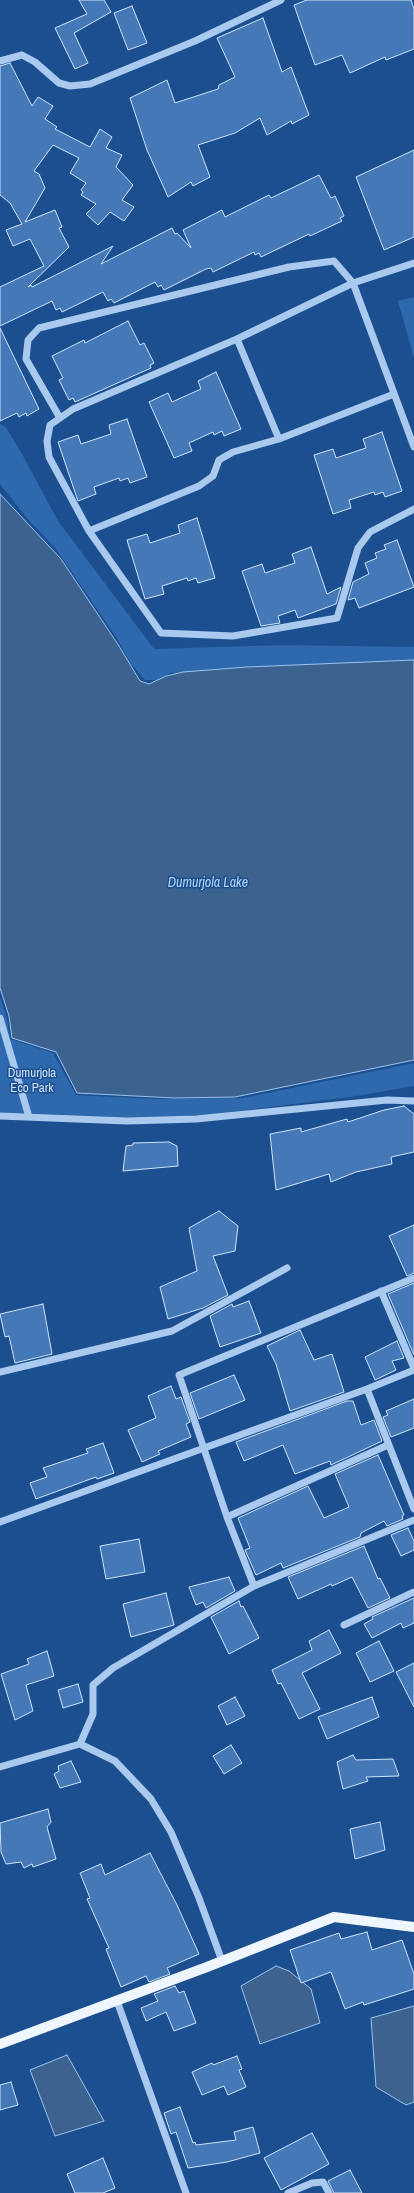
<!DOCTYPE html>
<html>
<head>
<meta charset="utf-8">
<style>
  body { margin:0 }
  canvas { display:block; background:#1b4f8f }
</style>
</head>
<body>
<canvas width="414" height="2193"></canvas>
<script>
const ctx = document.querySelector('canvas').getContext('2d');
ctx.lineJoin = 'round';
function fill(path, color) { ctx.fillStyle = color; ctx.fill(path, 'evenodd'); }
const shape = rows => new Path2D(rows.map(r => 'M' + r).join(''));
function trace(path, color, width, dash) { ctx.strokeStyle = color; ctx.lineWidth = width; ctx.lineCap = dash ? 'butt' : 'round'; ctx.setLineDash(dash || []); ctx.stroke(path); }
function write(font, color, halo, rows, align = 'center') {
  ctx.font = font + ' "Archivo Narrow",sans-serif'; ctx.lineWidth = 3; ctx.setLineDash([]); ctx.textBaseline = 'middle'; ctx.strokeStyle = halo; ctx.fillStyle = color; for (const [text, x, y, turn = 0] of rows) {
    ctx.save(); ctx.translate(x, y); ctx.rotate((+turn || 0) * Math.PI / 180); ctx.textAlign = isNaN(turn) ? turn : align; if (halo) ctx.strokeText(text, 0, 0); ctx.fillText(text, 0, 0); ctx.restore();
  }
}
fill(shape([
  [414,297,414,358,398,301],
  [0,424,5,426,22,454,58,521,154,649,283,645,414,647,414,662,170,673,156,680,145,680,130,663,118,640,56,549,25,516,0,484],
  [0,997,7,1018,10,1039,53,1053,76,1095,156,1099,243,1098,414,1063,414,1086,351,1097,204,1115,135,1118,25,1113,0,1114]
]), '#2e69ad');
const water = shape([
  [0,494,61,559,119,646,140,681,149,684,166,676,183,672,247,667,414,660,414,1060,235,1097,174,1098,77,1093,56,1052,12,1038,9,1016,0,988,0,494],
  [276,1966,289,1971,311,1989,320,2023,260,2044,241,1986,276,1966],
  [414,2006,414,2102,406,2105,376,2087,371,2018,414,2006],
  [67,2055,104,2121,55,2136,30,2070,67,2055]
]);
fill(water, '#3c6290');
trace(water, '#9cc4f0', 1);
const building = shape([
  [79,0,104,0,111,12,74,33,88,63,75,69,55,28,87,14,79,0],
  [307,0,411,0,414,9,414,49,386,60,385,57,350,73,342,55,315,65,294,5,307,0],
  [132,6,147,43,128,50,114,13,132,6],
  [263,18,282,72,291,67,309,115,292,124,291,121,267,135,260,118,235,133,198,145,210,177,193,186,191,182,168,197,147,150,130,98,167,80,175,103,218,89,219,85,235,77,217,38,263,18],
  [10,63,32,106,38,97,53,106,45,119,57,127,55,129,90,147,100,129,112,137,106,148,122,155,116,167,133,185,122,200,134,207,124,221,110,212,98,225,86,214,96,204,81,195,83,192,81,190,86,183,70,173,79,158,53,145,34,171,39,174,45,188,25,222,55,210,62,227,59,228,69,247,28,287,31,285,32,287,113,246,101,264,172,228,175,234,177,233,191,248,183,230,222,210,225,217,269,195,271,198,319,175,331,198,335,196,344,216,340,218,342,221,310,236,309,234,261,257,259,253,255,255,254,252,213,272,211,268,206,269,164,290,161,285,158,287,155,282,114,303,111,299,108,301,103,292,62,312,60,308,56,310,52,301,0,326,0,287,44,266,30,239,13,246,6,230,22,224,10,203,0,195,0,66,10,63],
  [414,150,414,237,384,250,356,177,414,150],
  [128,321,140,345,144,343,154,363,150,365,151,368,75,402,73,398,69,400,59,380,63,378,52,356,84,340,85,343,128,321],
  [0,328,39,409,27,416,26,413,19,417,17,413,0,421,0,328],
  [216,372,241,429,224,436,222,431,214,435,213,432,189,443,192,451,174,458,149,402,168,393,172,402,201,389,198,381,216,372],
  [127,419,147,477,130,483,128,478,120,481,119,478,94,487,96,494,78,501,58,442,78,435,81,444,111,434,109,425,127,419],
  [382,432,402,491,385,497,383,492,375,495,374,492,349,500,351,508,333,514,314,455,333,449,336,458,366,448,363,439,382,432],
  [197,518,215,578,198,583,196,578,188,581,187,578,162,586,164,594,145,599,127,540,147,534,150,543,180,533,178,525,197,518],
  [397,540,414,587,359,608,355,598,348,600,353,582,369,574,365,563,377,558,375,553,386,549,384,545,397,540],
  [311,547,327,594,341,587,336,604,298,618,295,610,278,616,280,623,261,626,242,571,262,564,265,573,295,563,292,554,311,547],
  [404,1106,414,1114,414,1152,391,1157,392,1164,356,1172,331,1182,329,1174,276,1190,270,1134,301,1128,301,1132,347,1119,348,1122,384,1110,404,1106],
  [169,1142,177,1146,178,1166,123,1171,126,1146,133,1145,133,1143,169,1142],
  [219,1211,238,1226,235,1251,213,1256,228,1295,203,1308,168,1319,160,1287,197,1271,189,1228,219,1211],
  [414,1225,414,1273,407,1276,389,1236,414,1225],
  [414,1283,414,1355,388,1294,414,1283],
  [249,1301,261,1333,220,1347,210,1316,232,1304,233,1307,249,1301],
  [43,1304,52,1354,15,1363,9,1336,5,1337,0,1314,43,1304],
  [300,1330,314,1360,332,1354,344,1392,290,1411,276,1364,267,1346,300,1330],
  [397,1341,404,1358,392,1361,396,1370,375,1380,365,1357,397,1341],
  [234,1375,245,1400,199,1419,190,1393,234,1375],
  [171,1386,176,1399,181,1397,190,1422,186,1424,191,1437,158,1451,160,1454,142,1462,128,1430,156,1418,148,1396,171,1386],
  [414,1399,414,1428,391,1437,383,1417,388,1415,386,1411,414,1399],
  [347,1401,353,1401,361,1425,374,1420,382,1441,331,1465,330,1461,295,1474,283,1445,244,1461,236,1442,347,1401],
  [103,1443,114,1473,97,1479,96,1477,36,1499,30,1483,47,1477,43,1468,88,1453,86,1449,103,1443],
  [378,1455,404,1515,402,1516,403,1519,387,1526,384,1521,361,1533,360,1537,283,1568,281,1563,256,1575,245,1550,250,1548,238,1518,308,1486,324,1518,349,1507,335,1474,378,1455],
  [408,1528,414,1541,414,1550,401,1556,391,1535,408,1528],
  [139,1539,145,1572,106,1579,100,1546,139,1539],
  [364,1546,378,1579,380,1578,390,1598,368,1608,352,1577,332,1586,331,1584,298,1599,288,1577,364,1546],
  [229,1577,235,1591,206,1608,203,1602,196,1605,189,1587,229,1577],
  [166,1593,174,1625,131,1637,123,1604,166,1593],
  [414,1598,414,1623,403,1628,401,1623,372,1638,364,1624,373,1619,372,1617,414,1598],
  [239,1601,241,1607,243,1606,259,1638,229,1654,211,1617,239,1601],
  [329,1630,341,1653,302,1673,320,1709,299,1719,281,1683,278,1684,272,1670,312,1650,309,1641,329,1630],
  [379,1641,394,1671,370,1682,356,1653,379,1641],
  [47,1651,54,1676,26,1685,33,1711,15,1720,1,1674,29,1664,27,1659,47,1651],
  [414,1663,414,1707,396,1672,414,1663],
  [78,1684,83,1702,63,1708,58,1690,78,1684],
  [235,1697,245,1716,227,1725,218,1706,235,1697],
  [372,1697,379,1717,327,1739,318,1717,372,1697],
  [231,1745,242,1763,224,1774,213,1756,231,1745],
  [353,1755,356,1760,393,1759,399,1776,366,1777,368,1781,343,1789,337,1762,353,1755],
  [71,1761,81,1782,60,1788,54,1774,59,1771,58,1766,71,1761],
  [48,1809,51,1822,47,1827,56,1859,33,1867,32,1864,24,1868,21,1862,6,1864,1,1852,0,1823,48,1809],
  [380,1822,385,1850,355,1859,350,1829,380,1822],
  [150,1853,177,1905,199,1954,167,1968,170,1974,149,1982,146,1976,121,1987,106,1949,109,1948,87,1899,90,1898,80,1873,101,1864,105,1875,150,1853],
  [367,1932,372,1950,402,1940,414,1974,414,1989,364,2005,363,2002,345,2009,331,1972,301,1983,290,1950,339,1933,341,1939,367,1932],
  [175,1986,179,1993,184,1991,196,2023,174,2031,166,2012,146,2021,141,2008,158,2001,154,1994,175,1986],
  [237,2056,242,2069,239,2070,246,2087,228,2095,224,2086,202,2095,192,2072,212,2063,213,2065,237,2056],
  [11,2082,18,2105,0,2110,0,2085,11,2082],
  [180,2107,193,2143,195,2142,196,2145,236,2140,234,2132,253,2127,260,2153,227,2162,188,2168,176,2132,171,2134,164,2113,180,2107],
  [312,2133,329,2164,281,2190,264,2158,312,2133],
  [103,2158,115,2188,103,2193,75,2193,67,2174,103,2158],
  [350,2170,362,2193,334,2193,328,2181,350,2170]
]);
fill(building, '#4478b7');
trace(building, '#cfe3fa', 1);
trace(shape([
  [0,61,22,55,35,62,59,83,70,86,90,84,195,41,281,0],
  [414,263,353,283,237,339,73,409,50,425,47,441,49,457,89,531,161,633,233,636,337,618,358,548,370,532,414,509],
  [237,339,279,439],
  [60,418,26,359,28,340,39,328,289,267,334,261,353,283,414,447],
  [89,531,199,486,213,476,219,460,233,452,279,439,394,394],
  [0,1018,29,1117],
  [0,1116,127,1121,196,1119,387,1100,414,1101],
  [381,1291,414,1368],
  [0,1372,172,1331,287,1268],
  [367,1389,414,1509],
  [227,1517,388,1445],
  [0,1522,367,1389,414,1370],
  [254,1586,227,1517,179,1375,414,1278],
  [344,1625,414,1592],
  [80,1744,93,1714,93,1685,113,1668,254,1586,414,1520],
  [0,1767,80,1744,115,1761,151,1799,171,1832,199,1898,222,1961],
  [117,2001,186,2193],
  [288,2193,312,2183,323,2182,329,2193]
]), '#a9c9ee', 7);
trace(shape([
  [0,2044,207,1967,334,1917,414,1927]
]), '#f0f6ff', 10);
write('13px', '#cfe3fa', '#1b4f8f', [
  ["Dumurjola",32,1074],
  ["Eco Park",32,1089]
]);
write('italic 14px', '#b5d3f5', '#1b4f8f', [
  ["Dumurjola Lake",208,883]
]);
</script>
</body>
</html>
